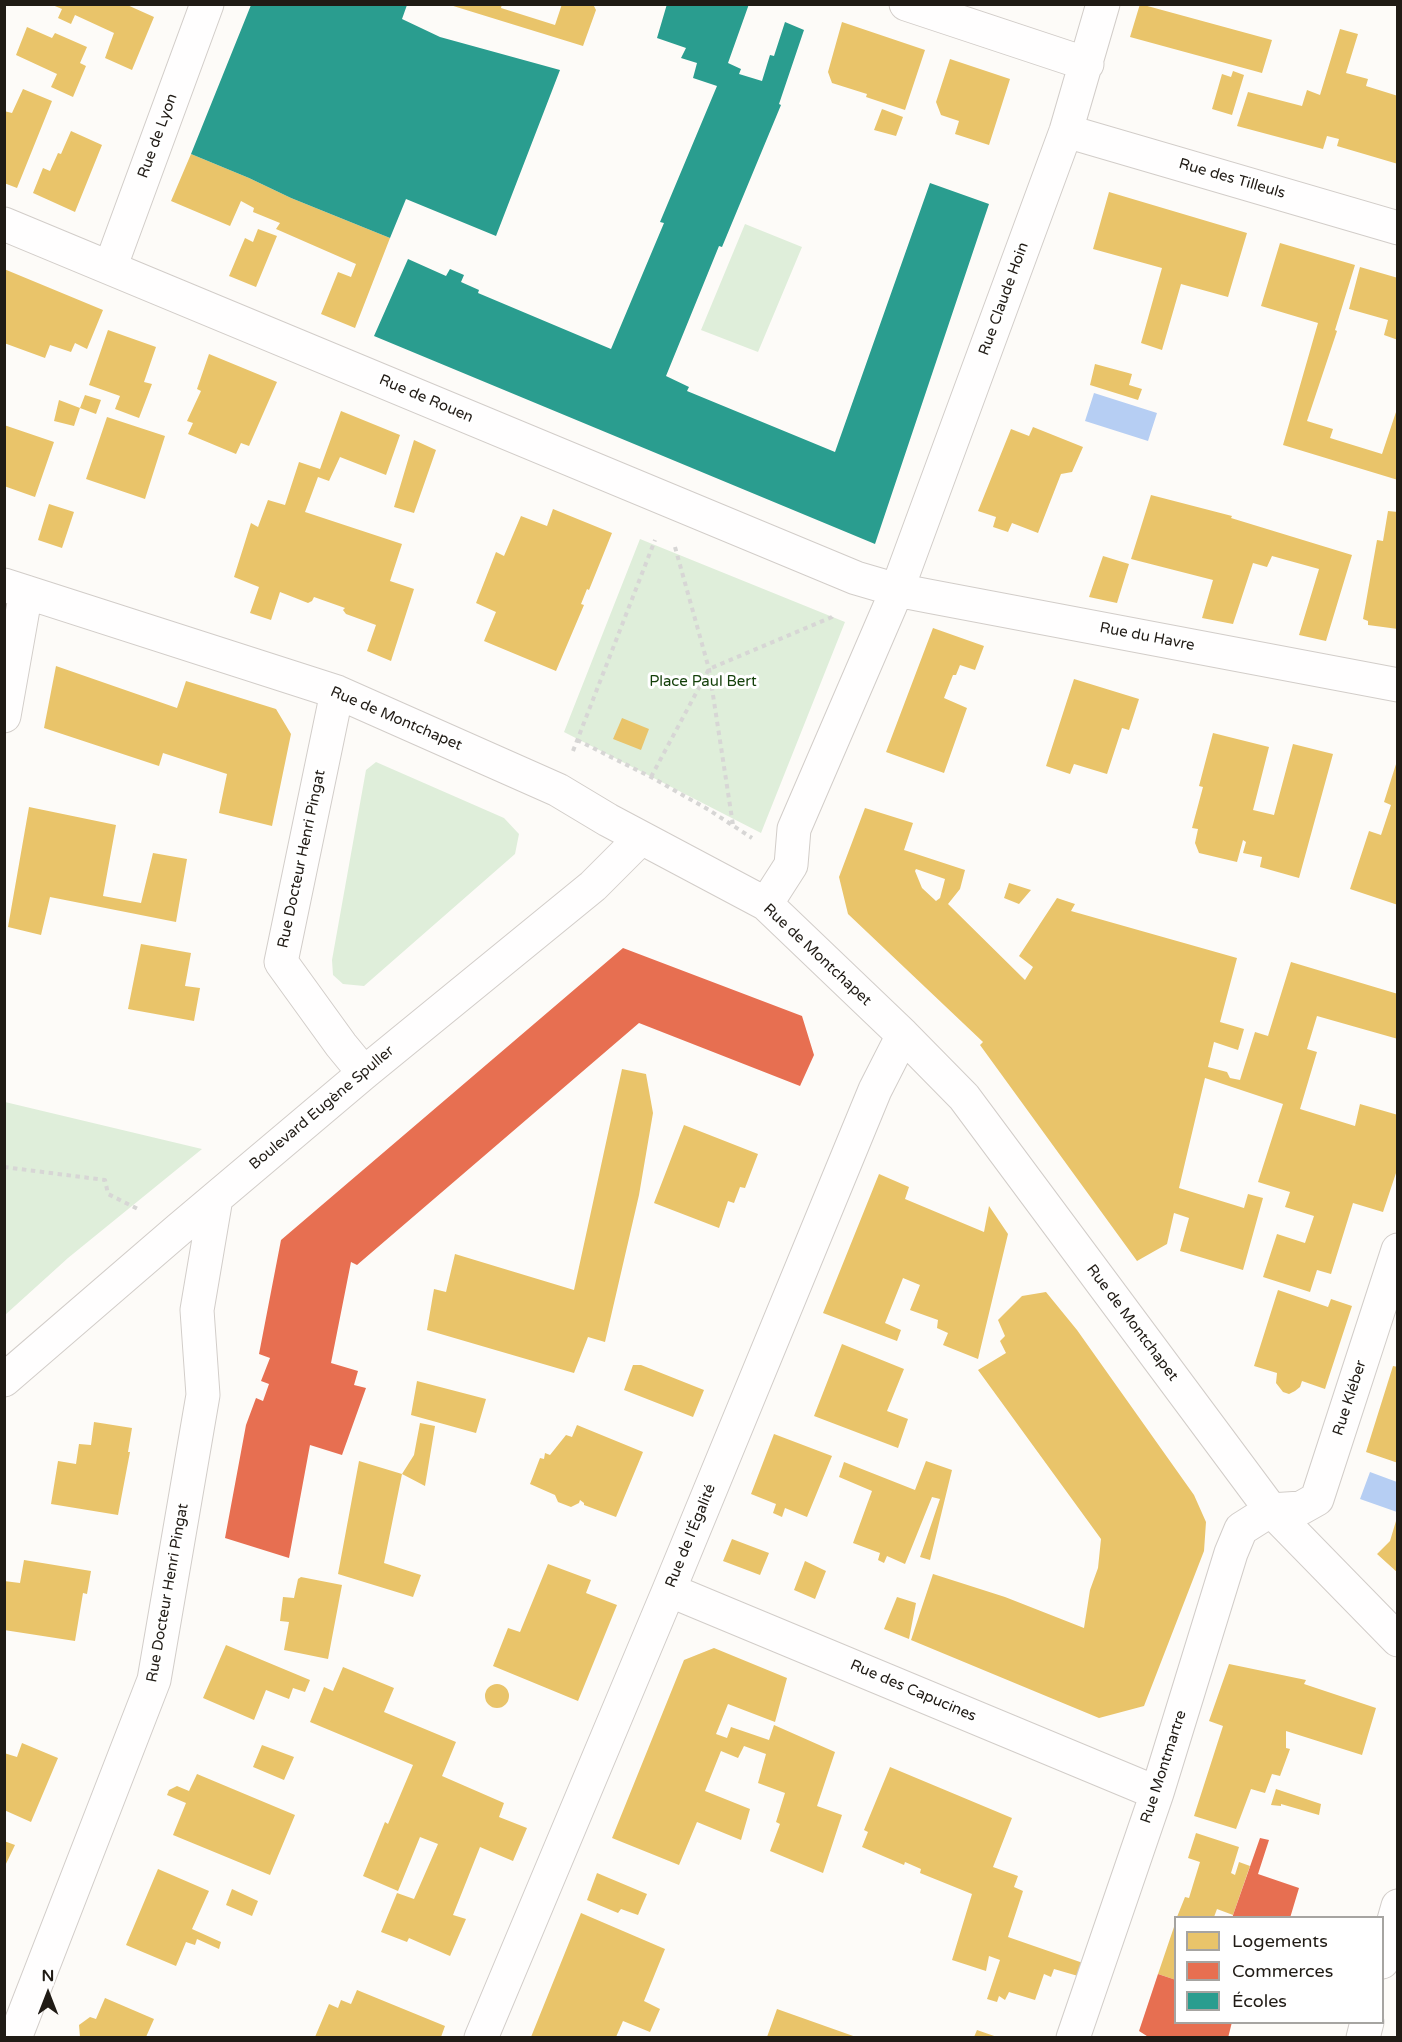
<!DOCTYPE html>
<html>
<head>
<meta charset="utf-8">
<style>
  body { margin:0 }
  #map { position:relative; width:1402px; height:2042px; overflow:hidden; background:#fdfbf8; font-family:"Varela Round",sans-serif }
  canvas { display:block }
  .frame { position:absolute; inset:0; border:6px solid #201b15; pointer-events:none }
  .legend { position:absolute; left:1174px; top:1916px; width:210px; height:108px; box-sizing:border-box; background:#fff; border:2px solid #a6a4a1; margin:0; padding:8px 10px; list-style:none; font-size:18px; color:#201b15 }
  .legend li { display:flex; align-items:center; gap:12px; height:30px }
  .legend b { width:30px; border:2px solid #a6a4a1 }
  .north { position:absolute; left:18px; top:1964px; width:60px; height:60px; -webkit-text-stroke:4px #fff; paint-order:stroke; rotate:0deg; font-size:16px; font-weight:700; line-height:24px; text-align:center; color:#201b15 }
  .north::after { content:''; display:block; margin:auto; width:21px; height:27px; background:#201b15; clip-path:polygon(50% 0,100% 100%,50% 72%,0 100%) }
</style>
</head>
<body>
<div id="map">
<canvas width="1402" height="2042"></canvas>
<div class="frame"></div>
<ul class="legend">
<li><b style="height:16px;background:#e9c46a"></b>Logements</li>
<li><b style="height:16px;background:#e76f51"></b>Commerces</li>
<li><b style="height:16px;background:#2a9d8f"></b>Écoles</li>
</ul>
<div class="north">N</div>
</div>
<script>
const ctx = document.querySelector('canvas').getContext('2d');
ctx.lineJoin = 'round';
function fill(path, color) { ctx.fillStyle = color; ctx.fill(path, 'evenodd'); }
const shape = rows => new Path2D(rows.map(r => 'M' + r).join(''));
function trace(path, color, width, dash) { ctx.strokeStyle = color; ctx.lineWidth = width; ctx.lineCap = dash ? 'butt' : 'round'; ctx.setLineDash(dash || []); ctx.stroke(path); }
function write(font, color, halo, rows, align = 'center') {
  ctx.font = font + ' "Varela Round",sans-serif'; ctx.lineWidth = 6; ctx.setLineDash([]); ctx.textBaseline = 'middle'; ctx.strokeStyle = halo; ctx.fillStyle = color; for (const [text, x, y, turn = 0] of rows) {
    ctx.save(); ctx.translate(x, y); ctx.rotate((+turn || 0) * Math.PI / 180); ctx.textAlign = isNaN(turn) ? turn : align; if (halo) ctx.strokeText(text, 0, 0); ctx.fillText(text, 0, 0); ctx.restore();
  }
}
fill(shape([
  [745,224,802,247,758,352,701,330],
  [640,539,845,622,761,833,564,732],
  [376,762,504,818,519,834,515,854,364,986,343,984,333,975,332,960,366,770],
  [5,1102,202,1149,68,1258,5,1315]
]), '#dfeeda');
fill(shape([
  [1094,393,1157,413,1148,441,1085,421],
  [1370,1472,1397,1482,1397,1512,1360,1499]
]), '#b6cef3');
fill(shape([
  [50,4,125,4,154,17,132,70,105,58,114,33,75,15,71,24,58,18,62,9],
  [502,4,501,8,555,25,562,4,593,4,596,10,583,46,450,5],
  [1140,4,1272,40,1262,73,1130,37],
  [842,22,925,50,905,110,866,97,867,94,832,83,828,72],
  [27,27,52,38,55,33,87,47,80,63,86,66,73,97,51,87,57,74,16,55],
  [1340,29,1358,34,1346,73,1368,79,1366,86,1398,96,1398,164,1337,146,1339,139,1327,136,1323,149,1237,126,1248,92,1302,106,1307,90,1320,95],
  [950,59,1010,79,989,145,955,134,959,121,941,115,936,102],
  [1233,71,1244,75,1232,115,1212,109,1222,74,1231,77],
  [23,89,52,101,17,188,4,183,4,111,12,113],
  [882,109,903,117,896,136,874,130],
  [71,131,102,145,75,212,33,193,43,168,50,171,58,153,61,154],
  [191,154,249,178,291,198,390,238,355,328,321,314,338,272,351,277,356,264,276,229,280,223,253,212,254,208,241,201,230,226,171,201],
  [1109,192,1247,233,1228,297,1181,284,1162,350,1141,343,1162,268,1093,249],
  [258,229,277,236,256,287,229,276,245,238,253,242],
  [1280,243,1355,265,1335,330,1337,331,1307,421,1333,429,1330,438,1382,454,1398,406,1398,480,1283,445,1318,323,1261,306],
  [1360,267,1398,278,1398,340,1384,335,1388,320,1349,309],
  [4,269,103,310,87,349,75,343,71,352,50,345,45,358,4,343],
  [108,330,156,347,144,382,152,384,139,418,115,409,120,396,89,385],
  [209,354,277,382,249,446,241,443,236,454,188,434,193,423,187,421,201,391,197,389],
  [1095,364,1132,374,1129,385,1142,389,1138,400,1090,385],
  [85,395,101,400,96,414,80,408],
  [59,400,80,408,74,426,54,421],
  [341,411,400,435,386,475,340,457,329,481,318,477,305,512,402,544,390,581,414,589,391,661,367,651,376,625,346,614,343,610,345,608,314,597,312,601,308,603,280,592,271,620,250,613,259,587,234,577,251,523,258,527,268,500,285,505,299,462,320,469],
  [107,417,165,436,145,499,86,479],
  [4,425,54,442,35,497,4,486],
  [1033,427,1083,447,1072,472,1061,474,1038,533,1012,523,1008,532,993,527,996,517,978,511,1011,429,1029,436],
  [414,440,436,450,414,513,394,507],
  [1151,495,1232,516,1231,518,1352,555,1326,641,1299,635,1319,569,1272,556,1267,567,1253,563,1233,624,1202,618,1213,580,1131,559],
  [49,504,74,512,62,548,38,540],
  [553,509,612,533,589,590,587,589,581,604,584,605,556,671,484,641,496,612,476,603,496,552,504,556,521,516,547,526],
  [1388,511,1398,512,1398,629,1368,625,1368,621,1363,619,1377,540,1383,541],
  [1103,556,1129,564,1117,603,1089,597],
  [933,628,984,646,975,670,960,665,956,675,953,675,944,698,967,708,944,773,886,752],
  [56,666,177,708,186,681,276,709,291,734,272,826,219,813,227,774,163,753,159,766,44,728],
  [1074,679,1139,699,1129,730,1122,728,1107,774,1074,764,1070,774,1046,766],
  [622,718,649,729,641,750,613,739],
  [1213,733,1269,747,1253,810,1274,815,1293,744,1333,754,1299,878,1260,867,1262,857,1243,853,1246,842,1243,840,1237,862,1199,853,1195,843,1198,829,1192,828,1203,787,1199,786],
  [1397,761,1398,761,1398,905,1350,889,1369,831,1381,835,1391,805,1384,802],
  [29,807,116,825,103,896,141,903,153,853,187,859,176,922,50,897,41,935,8,927],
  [865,808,913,823,904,850,965,870,960,889,948,904,1025,980,1033,967,1019,956,1057,898,1075,904,1071,911,1237,958,1220,1022,1244,1029,1238,1050,1214,1042,1208,1067,1227,1072,1230,1078,1240,1080,1255,1032,1268,1036,1291,962,1398,994,1398,1039,1317,1016,1307,1049,1317,1052,1300,1109,1355,1126,1360,1104,1398,1115,1398,1167,1383,1212,1353,1203,1331,1274,1317,1270,1310,1292,1263,1277,1277,1234,1305,1243,1314,1216,1285,1207,1290,1192,1258,1182,1283,1104,1205,1078,1179,1188,1244,1208,1248,1194,1263,1198,1243,1270,1180,1251,1189,1218,1174,1213,1167,1244,1137,1261,980,1045,983,1042,848,914,839,877],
  [916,869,945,879,940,898,936,901,922,888,915,871],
  [1009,883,1031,890,1019,904,1004,898],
  [141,944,191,953,185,986,200,988,194,1021,128,1009],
  [622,1069,646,1074,653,1113,639,1195,605,1342,588,1337,574,1373,427,1330,434,1289,446,1292,455,1254,574,1290],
  [684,1125,758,1154,745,1188,740,1187,734,1203,728,1201,719,1228,654,1203],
  [879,1174,909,1187,905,1199,984,1232,989,1206,1008,1234,978,1359,943,1345,948,1333,937,1328,938,1320,910,1310,920,1285,903,1278,885,1323,901,1330,897,1341,823,1313],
  [1278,1290,1328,1307,1331,1299,1352,1306,1325,1389,1302,1381,1300,1387,1295,1391,1289,1394,1283,1392,1276,1383,1277,1373,1254,1366],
  [1046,1292,1077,1330,1194,1495,1206,1522,1204,1551,1144,1706,1099,1718,911,1640,933,1574,1005,1597,1084,1628,1090,1590,1098,1568,1101,1539,978,1370,1006,1353,1000,1341,1005,1336,998,1320,1022,1296],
  [842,1344,904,1369,887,1411,908,1419,898,1448,814,1416],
  [633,1365,641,1365,704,1390,693,1417,624,1390],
  [1393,1366,1398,1367,1398,1463,1366,1452],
  [417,1381,486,1399,476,1433,411,1415],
  [94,1422,132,1428,128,1452,130,1452,118,1515,51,1504,58,1461,76,1464,79,1444,91,1445],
  [420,1423,435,1426,425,1486,402,1474,414,1455],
  [577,1425,643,1452,616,1517,584,1505,584,1503,580,1500,579,1503,571,1507,558,1502,555,1495,530,1484,540,1458,544,1459,545,1453,550,1455,566,1435,572,1437],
  [774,1434,832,1456,807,1517,785,1508,782,1517,773,1513,776,1504,751,1494],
  [359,1461,402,1474,384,1563,421,1575,413,1597,338,1574],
  [926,1461,952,1470,930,1560,920,1557,940,1499,932,1497,905,1564,887,1556,884,1563,878,1560,880,1553,853,1543,872,1491,839,1477,844,1462,915,1490],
  [1396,1521,1398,1521,1398,1573,1377,1554,1390,1541],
  [732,1539,769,1553,760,1575,723,1561],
  [24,1560,91,1571,87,1594,83,1593,75,1641,4,1630,4,1581,20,1583],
  [805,1561,826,1571,815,1599,794,1590],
  [548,1564,591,1580,586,1593,617,1605,578,1701,493,1666,508,1628,520,1632],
  [301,1577,342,1585,328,1659,284,1650,289,1622,280,1621,283,1597,294,1598,298,1579],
  [897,1597,916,1603,909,1639,884,1629],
  [226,1645,310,1680,305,1692,293,1688,289,1699,266,1690,254,1720,203,1698],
  [714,1648,787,1678,775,1722,728,1704,716,1734,727,1738,731,1727,769,1740,774,1725,835,1752,817,1806,842,1815,823,1873,770,1851,780,1824,776,1822,785,1793,758,1783,766,1754,744,1746,738,1758,721,1751,705,1791,750,1809,741,1840,697,1822,679,1865,612,1838,684,1660],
  [1229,1664,1306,1680,1304,1684,1376,1708,1362,1755,1286,1731,1286,1748,1290,1749,1280,1776,1272,1774,1265,1793,1251,1789,1236,1829,1194,1816,1223,1726,1209,1721],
  [343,1667,394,1688,384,1712,456,1742,442,1776,504,1803,499,1817,527,1828,513,1861,480,1847,453,1915,466,1919,450,1956,409,1938,407,1942,381,1932,397,1893,414,1899,438,1844,420,1837,398,1891,363,1876,385,1822,388,1824,413,1765,310,1722,324,1687,333,1691],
  '485 1696a12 12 0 1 1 24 0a12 12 0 1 1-24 0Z',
  [22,1743,58,1758,31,1822,4,1810,4,1753,17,1757],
  [262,1745,294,1757,284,1780,253,1767],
  [890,1767,1012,1818,993,1867,1018,1876,1014,1887,1023,1891,1008,1937,1083,1963,1078,1976,1054,1969,1051,1977,1044,1974,1035,2000,1009,1992,1005,2000,999,1996,997,2002,987,1999,1000,1960,989,1956,986,1971,952,1960,972,1894,920,1873,921,1869,905,1862,904,1865,862,1847,868,1832,864,1830],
  [197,1774,295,1815,270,1875,173,1835,186,1803,167,1795,169,1790,177,1786,189,1791],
  [1276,1789,1321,1804,1319,1815,1281,1804,1281,1806,1271,1805],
  [1196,1833,1239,1847,1231,1873,1235,1875,1239,1862,1250,1866,1233,1915,1217,1909,1214,1917,1177,1917,1185,1897,1189,1898,1200,1862,1188,1858],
  [4,1841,15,1845,4,1868],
  [158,1869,209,1891,192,1929,221,1942,219,1949,197,1939,195,1945,186,1942,176,1966,126,1945],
  [597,1873,647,1894,638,1915,621,1909,618,1913,587,1900],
  [232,1889,258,1901,252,1916,226,1905],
  [581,1913,665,1949,644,2001,660,2009,650,2032,623,2021,616,2037,531,2037],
  [1175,1924,1176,1924,1176,1980,1158,1974],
  [357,1990,445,2026,441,2037,315,2037,329,2004,338,2008,341,2000,351,2004],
  [105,1998,154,2019,146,2037,80,2037,79,2025,90,2017,96,2019],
  [777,2009,856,2037,767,2037],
  [977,2030,997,2037,974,2037]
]), '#e9c46a');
fill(shape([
  [623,948,802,1016,814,1055,800,1086,639,1023,357,1265,351,1262,331,1363,358,1371,354,1385,366,1388,342,1455,310,1445,289,1558,225,1538,246,1425,256,1398,263,1401,269,1384,261,1381,270,1358,259,1354,281,1240],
  [1260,1838,1269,1840,1258,1874,1299,1888,1290,1918,1232,1918],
  [1158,1974,1176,1980,1176,2022,1232,2022,1228,2038,1150,2038,1139,2031]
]), '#e76f51');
fill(shape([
  [667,4,749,4,728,63,741,69,739,74,762,81,770,55,774,56,785,22,804,30,779,104,781,105,722,247,719,246,666,376,689,387,687,391,835,452,930,183,989,204,875,544,374,336,408,259,446,276,450,269,464,275,461,282,479,290,478,293,611,349,664,223,660,222,717,86,693,78,697,63,681,58,686,48,657,38],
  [251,5,407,5,402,19,440,37,560,70,496,236,406,199,390,238,291,198,249,178,191,154]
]), '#2a9d8f');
const minor = shape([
  [906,4,1087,64],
  [1066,131,1398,228],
  [4,224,856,578,897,590,928,596,1398,685],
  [110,268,207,4],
  [4,585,337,692,558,790,608,820,766,904,903,1035,964,1097,1271,1510,1398,1640],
  [337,692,281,962,341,1045,364,1073],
  [4,716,26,592],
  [766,904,791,865,794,829,897,590,1066,131,1103,4],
  [4,1380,178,1230,364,1073,593,886,641,838],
  [669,1590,1157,1793],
  [1382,1962,1398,1906],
  [15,2038,154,1680,203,1395,197,1310,216,1198],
  [481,2038,669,1590,875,1090,903,1035],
  [1073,2038,1157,1793,1231,1553,1241,1529,1271,1510,1301,1508,1317,1499,1398,1250],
  [1363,2038,1367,2022]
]);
trace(minor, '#d2cdc9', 35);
trace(shape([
  [675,547,709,669,733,825],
  [577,740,651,777,709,810,752,838],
  [573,751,655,540],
  [651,777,709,669,832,617,834,614],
  [4,1167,105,1180,108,1194,138,1209]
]), '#d7d6d5', 4, [4.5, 4.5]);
trace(minor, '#fffefe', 33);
write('15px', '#201b15', '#fff', [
  ["Rue de Lyon",158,136,-70],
  ["Rue des Tilleuls",1232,179,16],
  ["Rue Claude Hoin",1004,299,-70],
  ["Rue de Rouen",426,399,23],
  ["Rue du Havre",1147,637,11],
  ["Rue de Montchapet",396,719,23],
  ["Rue Docteur Henri Pingat",302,859,-78],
  ["Rue de Montchapet",817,955,43],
  ["Boulevard Eugène Spuller",322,1108,-40],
  ["Rue de Montchapet",1132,1323,53],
  ["Rue Kléber",1350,1398,-72],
  ["Rue de l'Égalité",691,1536,-68],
  ["Rue Docteur Henri Pingat",168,1593,-80],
  ["Rue des Capucines",913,1691,23],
  ["Rue Montmartre",1164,1767,-72]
]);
write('15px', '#133f09', '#fff', [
  ["Place Paul Bert",703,682]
]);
</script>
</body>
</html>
